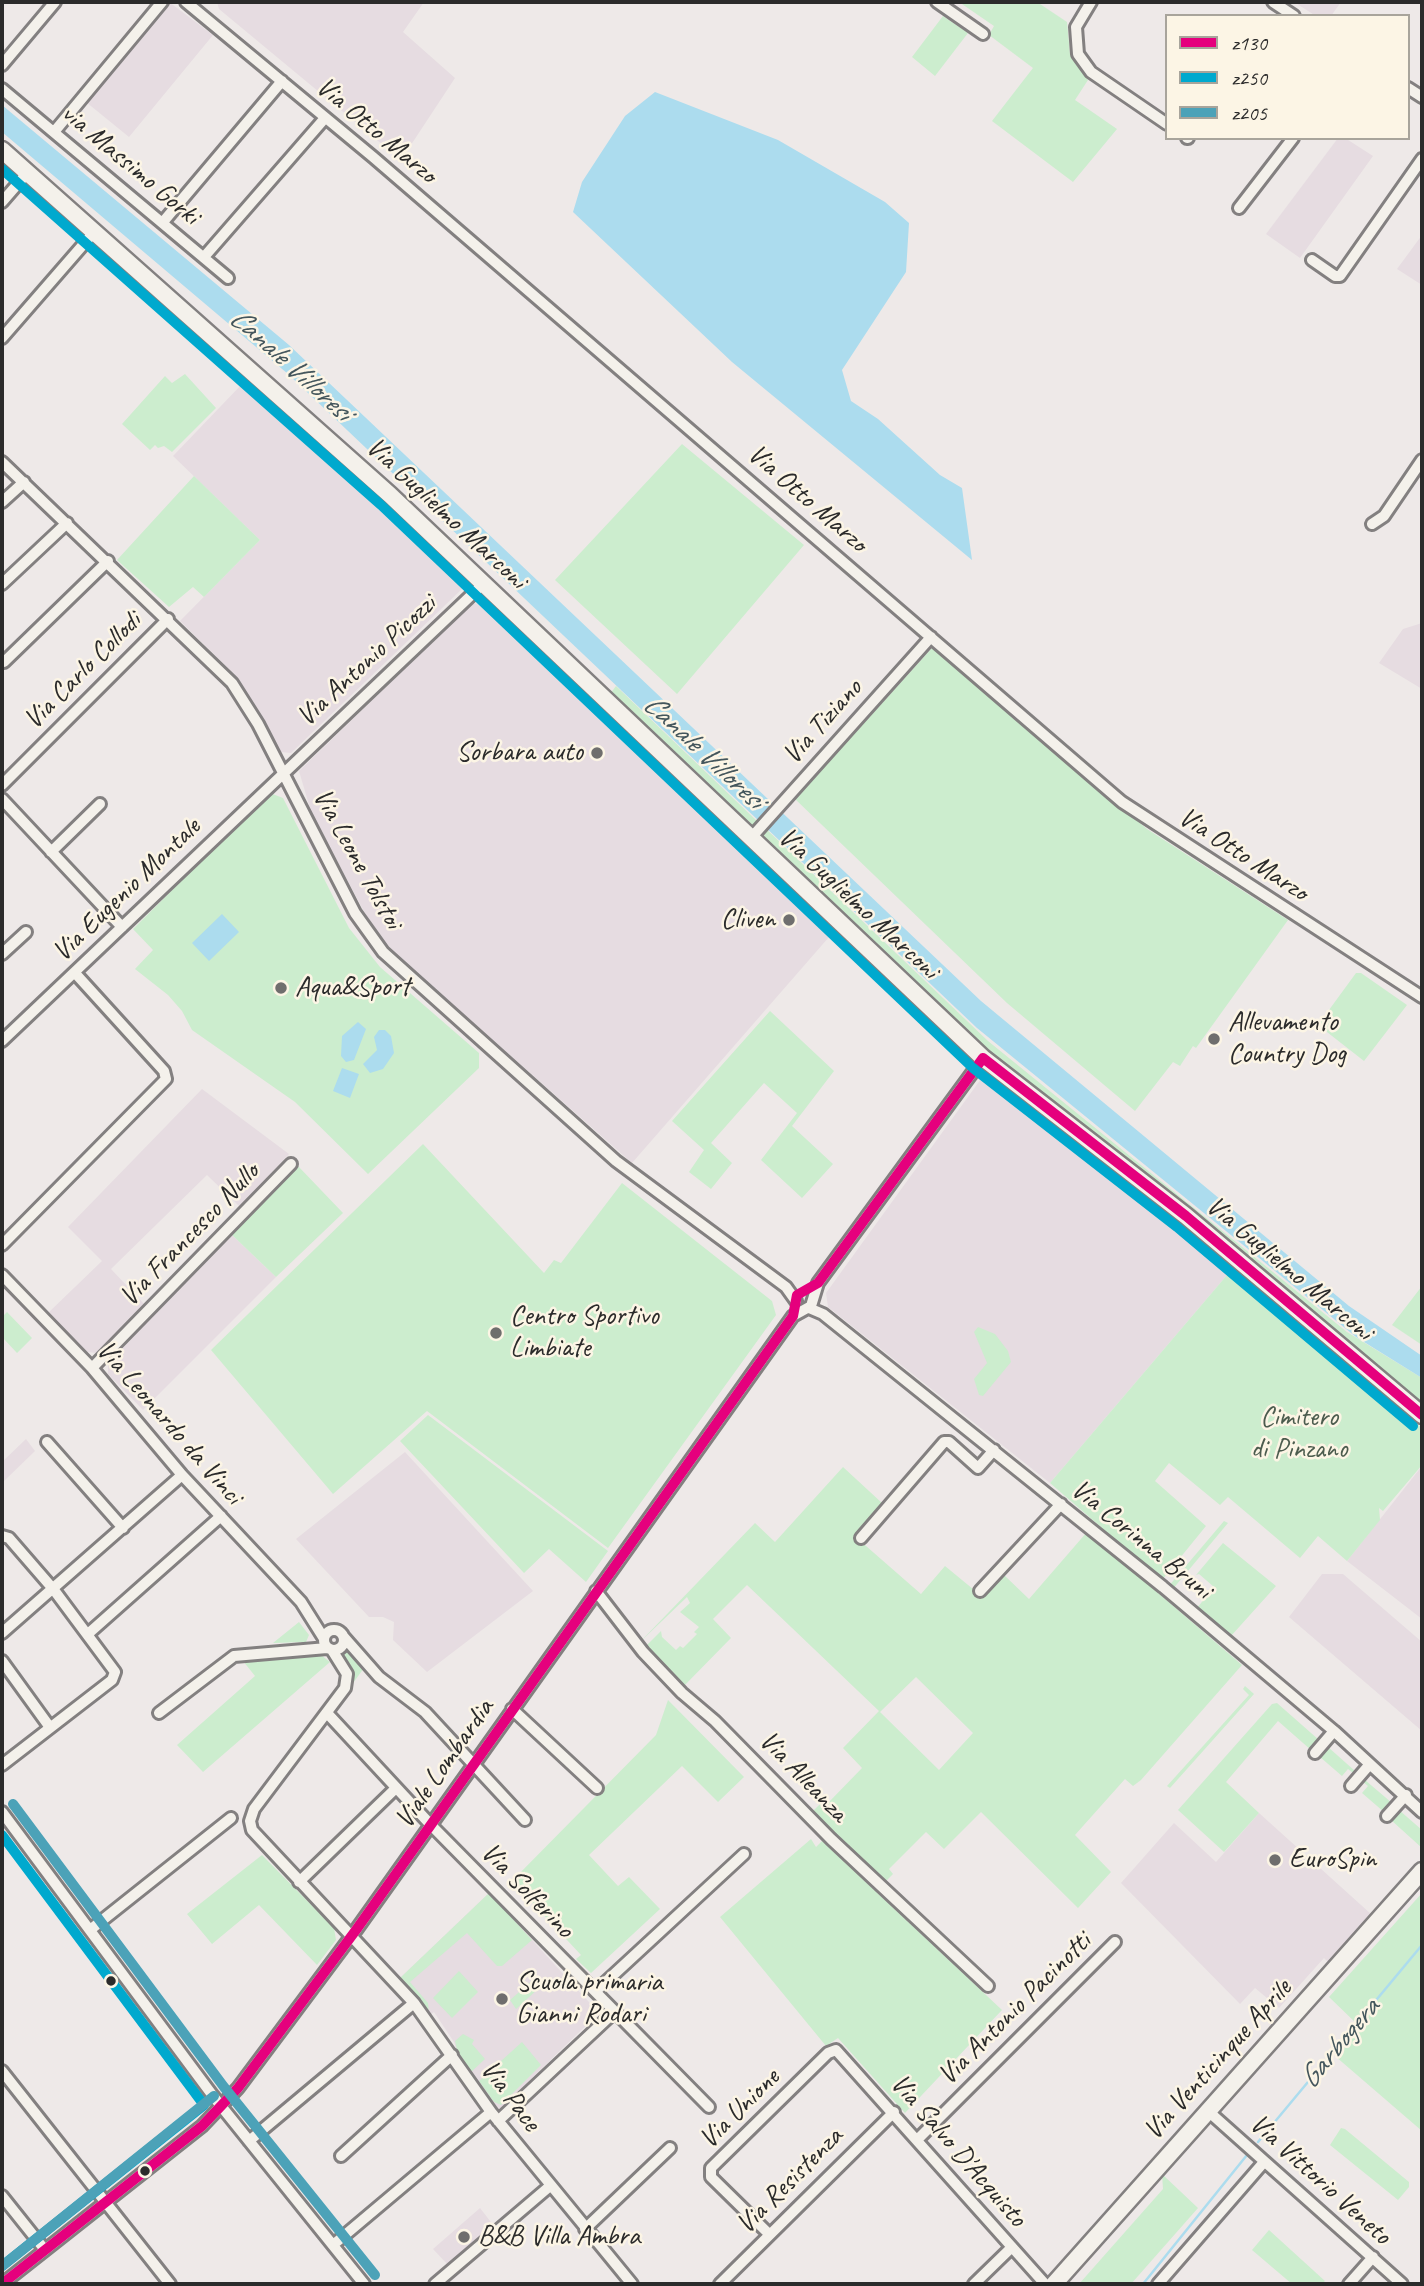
<!DOCTYPE html>
<html>
<head>
<meta charset="utf-8">
<style>
  body { margin:0 }
  #map { position:relative; width:1424px; height:2286px; overflow:hidden; background:#eee9e8; font-family:Caveat,sans-serif }
  canvas { display:block }
  .frame { position:absolute; inset:0; border:4px solid #2b2b2b; pointer-events:none }
  .legend { position:absolute; left:1165px; top:14px; width:245px; height:126px; box-sizing:border-box; background:#fcf5e5; border:2px solid #a8a49b; margin:0; padding:9px 12px; list-style:none; font-size:21px; color:#2b2b2b }
  .legend li { display:flex; align-items:center; gap:14px; height:35px }
  .legend b { width:35px; border:2px solid #a8a49b }
</style>
</head>
<body>
<div id="map">
<canvas width="1424" height="2286"></canvas>
<div class="frame"></div>
<ul class="legend">
<li><b style="height:9px;background:#e5007d"></b>z130</li>
<li><b style="height:9px;background:#00a9ce"></b>z250</li>
<li><b style="height:9px;background:#4ca2b8"></b>z205</li>
</ul>
</div>
<script>
const ctx = document.querySelector('canvas').getContext('2d');
ctx.lineJoin = 'round';
function fill(path, color) { ctx.fillStyle = color; ctx.fill(path, 'evenodd'); }
const shape = rows => new Path2D(rows.map(r => 'M' + r).join(''));
function trace(path, color, width, dash) { ctx.strokeStyle = color; ctx.lineWidth = width; ctx.lineCap = dash ? 'butt' : 'round'; ctx.setLineDash(dash || []); ctx.stroke(path); }
function write(font, color, halo, rows, align = 'center') {
  ctx.font = font + ' Caveat,sans-serif'; ctx.lineWidth = 5; ctx.setLineDash([]); ctx.textBaseline = 'middle'; ctx.strokeStyle = halo; ctx.fillStyle = color; for (const [text, x, y, turn = 0] of rows) {
    ctx.save(); ctx.translate(x, y); ctx.rotate((+turn || 0) * Math.PI / 180); ctx.textAlign = isNaN(turn) ? turn : align; if (halo) ctx.strokeText(text, 0, 0); ctx.fillText(text, 0, 0); ctx.restore();
  }
}
fill(shape([
  [169,2,213,35,129,137,86,102],
  [217,2,424,2,403,32,455,78,401,160,219,9],
  [1294,2,1341,2,1331,16,1316,16],
  [1338,138,1345,138,1373,156,1300,258,1266,234],
  [1422,235,1422,285,1397,269],
  [243,383,463,588,291,753,281,752,237,677,180,621,260,540,173,456],
  [487,602,836,929,632,1163,399,957,374,930,312,815,299,771,472,604],
  [1422,623,1422,689,1379,663,1403,629],
  [986,1072,1233,1268,1050,1483,828,1307,826,1293],
  [202,1089,289,1154,240,1207,207,1175,111,1269,146,1306,97,1353,87,1352,48,1313,102,1261,68,1227],
  [230,1233,276,1277,143,1410,108,1374,108,1364],
  [26,1439,35,1451,2,1483,2,1462],
  [405,1452,533,1591,427,1672,393,1640,394,1622,383,1617,369,1617,296,1539],
  [1422,1466,1422,1619,1347,1561],
  [1322,1574,1343,1574,1422,1642,1422,1731,1289,1617],
  [1259,1813,1371,1914,1328,1962,1324,1958,1279,2008,1255,1988,1240,2004,1121,1883,1174,1823,1216,1862],
  [489,1893,599,2013,500,2109,492,2103,458,2055,454,2042,434,2012,430,2015,400,1978],
  [480,2208,494,2226,449,2266,433,2249]
]), '#e6dce1');
fill(shape([
  [959,2,1037,2,1067,22,1070,54,1088,80,1075,100,1117,129,1073,182,992,121,1033,68,989,35,994,26],
  [943,16,968,33,935,76,912,57],
  [185,374,216,408,172,452,164,446,158,448,155,445,150,450,122,424,165,376,172,383],
  [682,444,804,545,677,694,555,580],
  [194,476,260,540,204,597,193,587,169,607,117,560],
  [932,648,1147,829,1288,920,1196,1048,1193,1046,1180,1066,1173,1062,1135,1111,1007,1003,795,799],
  [616,686,759,823,752,830,610,694],
  [270,793,283,798,349,928,380,967,479,1053,479,1068,368,1174,295,1102,192,1030,182,1011,168,995,135,969,153,950,133,929],
  [763,826,988,1041,1347,1332,1422,1378,1422,1409,995,1062,756,834],
  [1356,973,1361,973,1407,1005,1364,1061,1318,1025],
  [770,1011,834,1071,792,1126,833,1164,802,1198,761,1160,797,1113,764,1083,711,1143,732,1163,711,1189,689,1172,704,1150,672,1121],
  [423,1144,544,1273,554,1260,561,1263,622,1183,772,1301,776,1315,608,1548,427,1411,333,1494,211,1350],
  [298,1166,343,1213,276,1277,230,1233],
  [1233,1268,1293,1316,1422,1428,1422,1465,1383,1511,1379,1508,1380,1520,1347,1561,1318,1536,1300,1558,1228,1497,1220,1505,1169,1463,1155,1481,1206,1526,1162,1580,1050,1483],
  [1422,1286,1422,1345,1392,1325],
  [7,1312,32,1338,17,1353,2,1337,2,1317],
  [978,1327,995,1334,1008,1351,1011,1362,983,1396,979,1395,974,1379,987,1363,974,1332],
  [428,1415,608,1551,586,1582,549,1549,524,1573,400,1441],
  [843,1467,882,1503,858,1539,921,1594,945,1566,979,1594,1004,1575,1029,1599,1087,1532,1242,1665,1141,1780,1133,1786,1125,1779,1075,1835,1111,1872,1078,1908,981,1812,944,1849,926,1832,889,1869,893,1874,884,1883,812,1812,824,1800,828,1803,862,1768,843,1748,879,1711,747,1585,713,1619,731,1638,682,1688,644,1648,661,1631,662,1637,676,1650,680,1646,683,1648,697,1634,694,1632,699,1627,680,1612,690,1603,687,1597,639,1643,755,1523,775,1542],
  [916,1677,973,1733,939,1770,880,1712],
  [1224,1521,1228,1523,1172,1590,1168,1587],
  [1223,1543,1276,1586,1231,1636,1197,1608,1214,1587,1199,1574,1196,1575],
  [299,1622,309,1635,306,1642,273,1643],
  [346,1646,364,1668,348,1690,337,1654],
  [311,1653,321,1655,330,1662,203,1772,177,1745,255,1676,243,1661],
  [1245,1686,1254,1694,1170,1788,1167,1786,1249,1695,1243,1689],
  [668,1700,744,1777,718,1802,682,1766,589,1855,618,1886,629,1877,660,1909,591,1973,576,1959,581,1955,512,1881,656,1735],
  [1277,1703,1319,1740,1311,1750,1278,1721,1226,1782,1259,1813,1224,1852,1178,1810,1272,1704],
  [1328,1747,1355,1771,1353,1773,1348,1769,1342,1776,1320,1757],
  [1365,1780,1392,1803,1384,1812,1362,1793,1368,1786,1363,1782],
  [1399,1810,1422,1830,1422,1848,1391,1820],
  [811,1839,816,1847,822,1841,1002,2010,905,2113,838,2038,826,2046,720,1917],
  [262,1855,334,1928,336,1940,317,1965,259,1905,212,1944,187,1914],
  [489,1893,532,1940,502,1966,497,1966,467,1933,410,1982,428,2003,429,2013,400,1978],
  [1422,1893,1422,2131,1335,2056,1357,2024,1329,1997],
  [459,1971,478,1992,452,2018,433,1998],
  [533,1980,539,1988,516,2009,510,2000],
  [463,2034,474,2040,472,2044,485,2059,471,2072,458,2054,455,2041],
  [522,2042,541,2065,501,2105,494,2102,479,2081],
  [1341,2128,1345,2129,1409,2182,1409,2187,1398,2200,1330,2145],
  [1162,2174,1198,2208,1131,2284,1079,2284,1163,2189],
  [1269,2230,1325,2281,1322,2284,1292,2284,1252,2250]
]), '#ccedce');
fill(shape([
  [655,92,778,140,885,202,909,223,906,272,842,370,851,401,878,419,940,475,962,488,972,560,732,362,573,212,582,182,625,116],
  [2,105,289,345,981,1001,1349,1306,1422,1356,1422,1378,1356,1337,977,1028,288,374,2,132],
  [222,914,239,932,209,961,192,943],
  [358,1022,366,1029,354,1060,346,1062,341,1056,342,1036],
  [379,1030,385,1030,391,1036,394,1053,383,1069,370,1073,363,1064,377,1050,374,1037],
  [342,1068,359,1074,350,1098,333,1091]
]), '#acdcee');
trace(shape([
  [1258,2142,1422,1945],
  [1143,2284,1247,2155]
]), '#acdcee', 2.5);
const street = shape([
  [186,2,373,157,1122,802,1422,997],
  [937,2,983,34],
  [1091,2,1076,27,1078,54,1091,72,1167,124],
  [1273,2,1294,16],
  [2,65,55,2],
  [1408,88,1422,97],
  [2,89,228,278],
  [54,132,162,2],
  [1187,138,1188,138],
  [2,202,28,172],
  [1239,208,1293,138],
  [163,222,282,81],
  [204,257,325,118],
  [1312,260,1335,276,1340,276,1422,159],
  [2,338,95,231],
  [2,462,232,683,258,724,355,913,383,952,616,1161,786,1287,796,1301],
  [2,502,24,482],
  [1372,524,1384,516,1422,460],
  [2,584,67,523],
  [4,662,108,561],
  [2,785,168,619],
  [2,799,122,927],
  [750,839,931,637],
  [51,852,100,804],
  [2,954,26,932],
  [2,1041,483,584],
  [2,1245,166,1079,164,1071,75,973],
  [2,1275,92,1368,182,1475,301,1602,323,1637],
  [809,1308,823,1314,1163,1587,1334,1731,1422,1812],
  [92,1368,291,1164],
  [47,1442,123,1528],
  [2,1536,9,1538,54,1590,115,1672,112,1680,2,1765],
  [861,1538,944,1442,949,1442,978,1468,994,1450],
  [596,1591,643,1652,682,1693,715,1721,831,1839,988,1986],
  [980,1591,1061,1504],
  '324 1640a10 10 0 1 1 20 0a10 10 0 1 1-20 0Z',
  [2,1633,182,1475],
  [89,1633,221,1516],
  [343,1636,379,1677,425,1712,525,1820],
  [332,1650,347,1674,345,1688,254,1809,250,1821,252,1830,414,2003,491,2112,632,2284],
  [2,1661,49,1726],
  [512,1709,597,1788],
  [159,1713,234,1656,327,1648],
  [327,1713,430,1824,709,2107],
  [1315,1753,1334,1731],
  [1351,1786,1370,1764],
  [2,1812,213,2096,364,2284],
  [1387,1816,1406,1795],
  [299,1882,396,1788],
  [90,1930,231,1818],
  [597,1990,744,1854],
  [2,2071,170,2284],
  [1208,2111,1402,2284],
  [498,2121,609,2017,612,2011],
  [918,2139,1115,1942],
  [249,2141,414,2003],
  [341,2156,452,2055],
  [2,2196,45,2250],
  [585,2229,670,2148],
  [769,2234,711,2177,711,2168,828,2053,836,2050,1045,2284],
  [333,2245,491,2112],
  [2,2284,202,2126,238,2088,356,1930,793,1316,811,1306,818,1283,983,1058],
  [435,2284,550,2186],
  [720,2284,894,2112],
  [974,2284,1012,2247],
  [1158,2284,1264,2162],
  [1349,2284,1373,2257]
]);
const secondary = shape([
  [2,150,390,495,983,1058,1186,1216,1422,1415],
  [1054,2284,1422,1871]
]);
trace(street, '#838080', 16);
trace(secondary, '#838080', 21);
trace(street, '#f4f1eb', 10);
trace(secondary, '#f4f1eb', 16);
trace(shape([
  [983,1058,1186,1216,1422,1415],
  [2,2284,202,2126,238,2088,356,1930,793,1316,797,1295,818,1283,983,1058]
]), '#e5007d', 10);
trace(shape([
  [2,169,381,505,973,1068,1177,1227,1413,1426],
  [2,1835,204,2105,2,2266]
]), '#00a9ce', 10);
trace(shape([
  [13,1804,224,2087,375,2275],
  [2,2266,214,2096]
]), '#4ca2b8', 10);
for (const [x, y, r, color] of [
  [597,753,7,"#6f6e6d"],
  [789,920,7,"#6f6e6d"],
  [281,988,7,"#6f6e6d"],
  [1214,1039,7,"#6f6e6d"],
  [496,1333,7,"#6f6e6d"],
  [1275,1860,7,"#6f6e6d"],
  [111,1981,6,"#2b2b2b"],
  [502,1999,7,"#6f6e6d"],
  [145,2171,6,"#2b2b2b"],
  [464,2237,7,"#6f6e6d"]
]) { const dot = new Path2D(); dot.arc(x, y, r, 0, 2 * Math.PI); ctx.fillStyle = color; ctx.fill(dot); trace(dot, '#fcf5e5', 2.5); }
write('28px', '#2b2b2b', '#fcf5e5', [
  ["Via Otto Marzo",376,131,40],
  ["via Massimo Gorki",130,165,40],
  ["Via Otto Marzo",807,499,41],
  ["Via Guglielmo Marconi",446,514,43],
  ["Via Antonio Picozzi",367,661,-43],
  ["Via Carlo Collodi",83,671,-45],
  ["Via Tiziano",823,722,-48],
  ["Via Otto Marzo",1243,855,33],
  ["Via Leone Tolstoi",357,859,61],
  ["Via Eugenio Montale",127,890,-44],
  ["Via Guglielmo Marconi",858,904,43],
  ["Via Francesco Nullo",190,1235,-46],
  ["Via Guglielmo Marconi",1289,1269,40],
  ["Via Leonardo da Vinci",169,1423,49],
  ["Via Corinna Bruni",1141,1540,39],
  ["Viale Lombardia",445,1764,-55],
  ["Via Alleanza",803,1777,46],
  ["Via Solferino",527,1891,46],
  ["Via Antonio Pacinotti",1015,2009,-45],
  ["Via Venticinque Aprile",1218,2060,-48],
  ["Via Pace",510,2096,53],
  ["Via Unione",740,2109,-45],
  ["Via Salvo D'Acquisto",958,2151,49],
  ["Via Vittorio Veneto",1320,2180,42],
  ["Via Resistenza",790,2181,-45]
]);
write('28px', '#2b2b2b', '#fcf5e5', [
  ["Sorbara auto",583,753,"right"],
  ["Cliven",775,920,"right"],
  ["Aqua&Sport",295,988],
  ["Allevamento",1228,1023],
  ["Country Dog",1228,1055],
  ["Centro Sportivo",510,1317],
  ["Limbiate",510,1349],
  ["EuroSpin",1289,1860],
  ["Scuola primaria",516,1983],
  ["Gianni Rodari",516,2015],
  ["B&B Villa Ambra",478,2237]
], 'left');
write('28px', '#4c5c4e', '#fcf5e5', [
  ["Cimitero",1299,1418],
  ["di Pinzano",1299,1450]
]);
write('italic 30px', '#44565c', '#fcf5e5', [
  ["Canale Villoresi",290,365,42],
  ["Canale Villoresi",703,752,43],
  ["Garbogera",1340,2044,-50]
]);
</script>
</body>
</html>
